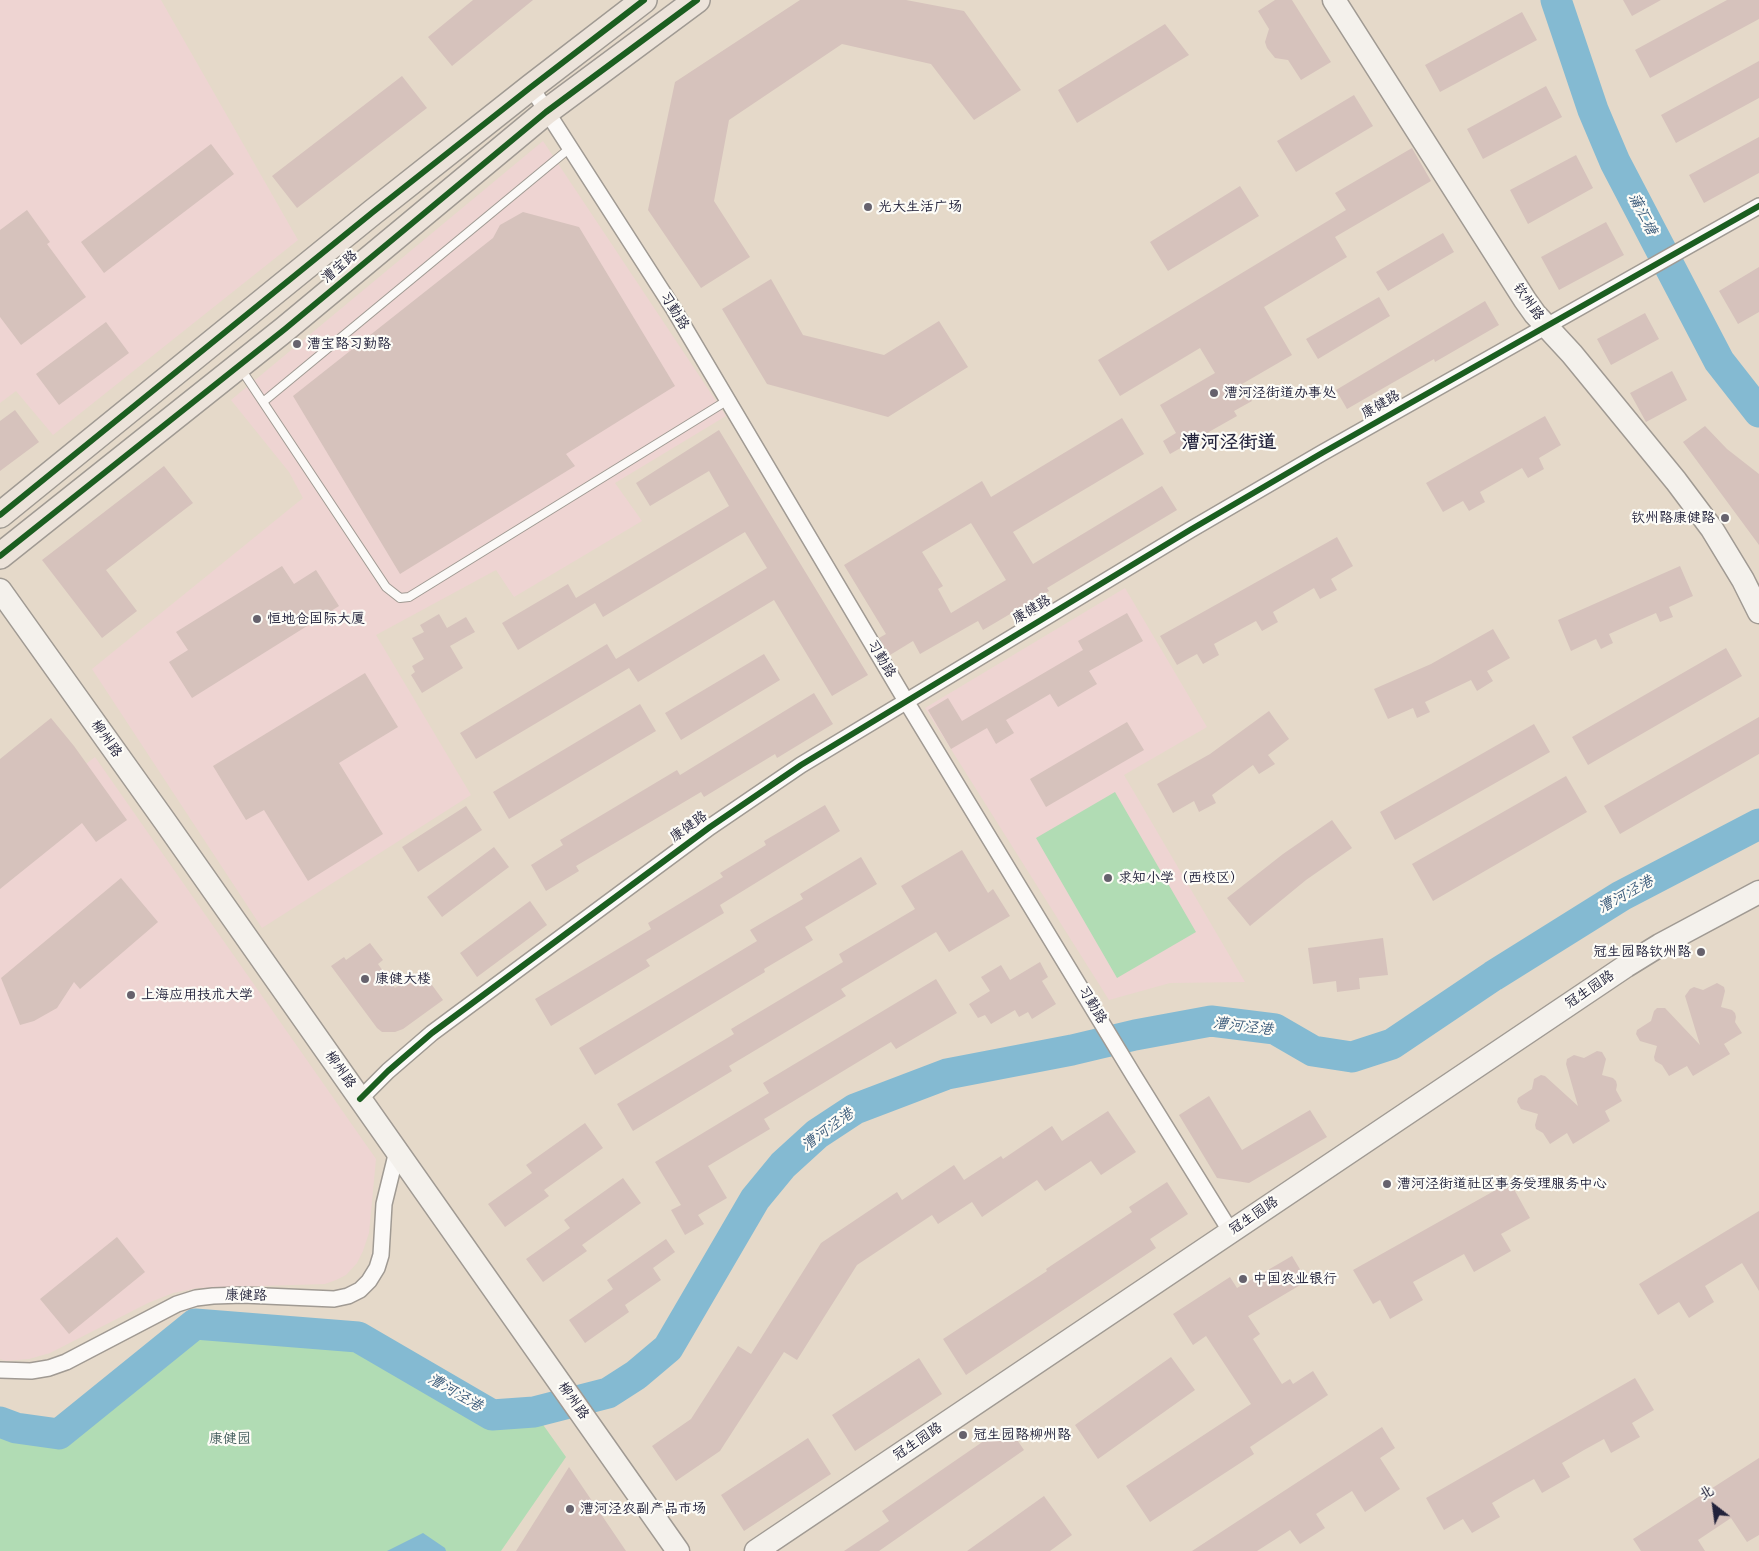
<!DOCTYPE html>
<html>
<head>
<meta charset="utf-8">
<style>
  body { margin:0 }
  #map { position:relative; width:1759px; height:1551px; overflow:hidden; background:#e5d9c9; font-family:Pangolin,"LXGW WenKai TC",sans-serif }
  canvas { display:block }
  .north { position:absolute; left:1689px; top:1481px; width:50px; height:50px; -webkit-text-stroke:4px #fdfcf7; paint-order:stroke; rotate:330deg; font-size:14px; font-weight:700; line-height:20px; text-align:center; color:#22223b }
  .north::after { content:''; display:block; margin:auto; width:18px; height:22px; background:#22223b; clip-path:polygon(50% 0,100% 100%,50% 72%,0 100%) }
</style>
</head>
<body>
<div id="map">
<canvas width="1759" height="1551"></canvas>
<div class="north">北</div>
</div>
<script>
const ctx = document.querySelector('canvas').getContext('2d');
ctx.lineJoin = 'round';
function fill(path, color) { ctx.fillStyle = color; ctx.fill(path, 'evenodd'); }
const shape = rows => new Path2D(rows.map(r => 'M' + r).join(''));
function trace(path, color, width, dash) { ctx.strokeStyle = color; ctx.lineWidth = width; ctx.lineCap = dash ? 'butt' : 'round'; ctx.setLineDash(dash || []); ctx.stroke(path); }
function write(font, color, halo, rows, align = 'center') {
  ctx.font = font + ' Pangolin,"LXGW WenKai TC",sans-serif'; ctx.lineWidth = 4.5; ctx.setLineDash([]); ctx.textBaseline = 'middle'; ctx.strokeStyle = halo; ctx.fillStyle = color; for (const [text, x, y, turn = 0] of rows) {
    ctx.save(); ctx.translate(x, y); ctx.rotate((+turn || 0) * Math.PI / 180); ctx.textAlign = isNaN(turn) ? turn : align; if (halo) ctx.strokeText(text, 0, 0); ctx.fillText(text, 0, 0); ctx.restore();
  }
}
fill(shape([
  [0,0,161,0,298,240,53,435,16,391,0,403],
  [543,141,726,416,615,483,642,521,514,597,496,570,376,635,471,795,262,928,92,669,303,498,289,472,231,400],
  [1125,588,1207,727,1124,775,1245,982,1170,983,1109,1000,925,708],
  [95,757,376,1159,369,1233,363,1251,357,1263,346,1275,336,1280,325,1284,198,1288,173,1293,148,1303,50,1353,29,1359,6,1361,0,1359,0,831]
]), '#eed4d2');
fill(shape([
  [1115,792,1196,932,1117,978,1036,838],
  [195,1324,358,1337,492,1415,534,1412,566,1457,501,1551,0,1551,0,1422,16,1428,59,1433]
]), '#b1dcb4');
fill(shape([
  [423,1533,445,1548,446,1551,387,1551]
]), '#84bad2');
trace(shape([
  [1556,0,1593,110,1615,162,1719,361,1759,412],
  [0,1422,16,1428,59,1434,195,1324,358,1337,492,1415,534,1412,608,1393,636,1375,668,1348,755,1199,783,1165,817,1134,855,1109,947,1074,1072,1050,1135,1035,1211,1021,1275,1029,1313,1051,1352,1057,1392,1044,1493,976,1621,896,1759,824]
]), '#84bad2', 31);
fill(shape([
  [473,0,533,0,452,66,428,37],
  [800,0,906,0,964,11,1021,90,974,120,931,64,842,44,729,120,714,201,750,257,701,288,648,210,675,82],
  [1275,0,1292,0,1331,62,1301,80,1288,60,1275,58,1267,48,1265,42,1269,29,1258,11],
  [1623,0,1661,0,1632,16],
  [1727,0,1759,0,1759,19,1650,78,1635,50],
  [1522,12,1537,40,1440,92,1425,65],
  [1165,24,1189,55,1077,123,1058,90],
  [1759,61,1759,98,1676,143,1661,115],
  [402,76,427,108,297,208,272,176],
  [1546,86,1562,117,1483,159,1467,129],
  [1354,95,1373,126,1296,172,1277,141],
  [1759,137,1759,173,1704,203,1689,175],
  [211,144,234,174,104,273,81,242],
  [1412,148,1431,181,1335,237,1347,257,1264,307,1292,355,1242,384,1252,401,1234,411,1237,416,1170,454,1163,441,1176,433,1160,405,1215,373,1200,348,1120,396,1098,360,1346,210,1335,193],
  [1576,155,1593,188,1528,224,1510,190],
  [1240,186,1259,216,1168,271,1150,242],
  [27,210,50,242,47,244,86,297,21,345,0,317,0,230],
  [523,212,579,227,675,386,566,454,575,466,400,574,293,396,493,238,500,225],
  [1606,222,1624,255,1559,290,1541,257],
  [1443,233,1454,252,1388,291,1376,272],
  [1759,267,1759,312,1738,324,1719,291],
  [771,279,803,335,884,355,939,321,968,367,888,417,767,384,722,309],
  [1379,297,1390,316,1318,359,1306,339],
  [1485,301,1499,325,1435,362,1434,359,1347,409,1336,390],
  [1645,313,1659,339,1611,365,1597,339],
  [106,322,129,353,59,405,36,374],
  [1672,371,1687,400,1646,422,1630,393],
  [15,410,39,442,0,471,0,421],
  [1545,416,1561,445,1539,458,1544,469,1528,478,1522,468,1480,492,1485,502,1469,511,1463,501,1443,512,1426,483],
  [1122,418,1144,454,1013,532,1033,564,1162,486,1177,510,1047,588,1049,591,983,630,978,621,920,654,913,641,890,655,879,638,886,634,844,565,982,481,991,497],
  [971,523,1006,580,951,613,938,589,943,586,922,552],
  [1705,426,1727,449,1759,474,1759,545,1683,442],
  [719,430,868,675,832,696,774,600,638,682,629,668,476,759,460,733,607,644,616,659,767,568,745,532,603,617,595,603,518,650,502,623,568,584,576,598,729,506,709,471,650,506,636,483],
  [164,466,193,503,106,570,137,611,102,638,42,560],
  [1337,537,1353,566,1331,579,1337,590,1320,599,1314,588,1273,612,1278,622,1262,631,1256,621,1214,644,1219,655,1203,664,1197,654,1177,665,1160,636],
  [282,566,294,584,316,570,339,606,192,698,169,662,188,650,176,632],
  [1680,566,1693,596,1669,607,1673,617,1660,622,1656,613,1609,634,1613,643,1601,649,1596,639,1571,651,1558,620],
  [1127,613,1143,641,1089,671,1097,684,1058,707,1050,694,1006,720,1014,733,996,744,987,728,951,749,928,710,948,698,962,721,1083,650,1078,641],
  [439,614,447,628,466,617,475,632,450,646,463,668,422,693,411,675,415,672,412,666,424,659,412,638,424,632,420,625],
  [1493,629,1510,658,1487,671,1493,681,1477,691,1471,680,1425,702,1430,712,1417,718,1413,708,1388,719,1374,689,1431,664],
  [1726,648,1742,676,1588,765,1572,737],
  [764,654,780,680,681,740,665,713],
  [365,673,398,727,339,763,383,834,308,881,264,810,246,820,213,766],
  [814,693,833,724,777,758,775,754,704,797,701,792,576,866,579,871,546,891,531,865,563,845,560,840,677,770,680,775],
  [640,704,656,731,509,819,493,792],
  [1269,711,1289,739,1268,755,1275,764,1259,774,1253,765,1212,795,1216,803,1199,812,1194,801,1173,813,1157,784,1210,754],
  [1759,717,1759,754,1620,834,1604,806],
  [51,718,74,746,127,820,96,842,82,823,0,889,0,759],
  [1127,722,1144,750,1046,807,1030,779],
  [1534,724,1550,752,1395,840,1380,812],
  [1566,776,1587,812,1433,901,1412,864],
  [825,805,840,831,720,905,724,913,646,960,650,966,551,1026,535,999,651,929,648,923,723,877,720,873,766,845,764,841],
  [466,806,482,830,418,872,402,847],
  [1332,820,1352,848,1306,880,1250,926,1227,898,1283,854],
  [494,847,509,867,442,917,427,897],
  [962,850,988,893,993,889,1010,916,949,952,936,932,841,989,846,996,729,1066,732,1071,633,1131,617,1104,734,1034,731,1029,843,962,839,954,915,909,901,886],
  [861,857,877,884,805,927,813,940,764,969,765,972,595,1075,579,1048,757,941,750,930,803,899,800,894],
  [121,878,158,922,80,989,74,982,57,1008,34,1021,20,1025,1,978],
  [530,901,547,925,477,977,460,953],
  [1383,938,1388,975,1359,978,1360,989,1337,992,1336,981,1313,984,1308,948],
  [370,943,383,960,378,964,395,988,421,970,443,1000,403,1029,395,1032,382,1032,377,1028,331,966,344,957,346,960],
  [1040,962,1048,977,1042,981,1056,1004,1032,1019,1028,1012,1019,1017,1015,1010,991,1024,985,1015,978,1018,969,1004,990,991,981,977,1001,965,1010,980],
  [936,979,957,1013,896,1049,891,1042,764,1119,770,1129,708,1166,727,1198,698,1215,704,1224,685,1235,671,1210,681,1205,655,1162,769,1093,763,1083],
  [1717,983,1724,987,1725,991,1721,1007,1732,1010,1735,1013,1736,1017,1735,1022,1742,1033,1724,1044,1730,1054,1693,1076,1687,1066,1669,1076,1662,1065,1655,1061,1654,1057,1657,1046,1640,1041,1636,1034,1637,1030,1651,1021,1654,1011,1657,1008,1665,1008,1700,1045,1685,996,1690,989,1694,987,1703,990],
  [1597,1051,1602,1052,1606,1059,1602,1075,1613,1078,1616,1081,1617,1085,1616,1090,1622,1101,1605,1111,1610,1121,1573,1144,1567,1133,1550,1144,1543,1133,1536,1129,1535,1125,1538,1114,1521,1109,1517,1102,1518,1098,1532,1089,1534,1079,1541,1075,1545,1076,1578,1106,1566,1064,1567,1059,1574,1055,1584,1058],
  [1209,1096,1242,1150,1310,1110,1327,1137,1249,1183,1217,1178,1179,1115],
  [1108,1111,1136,1152,1101,1175,1091,1161,1045,1191,1037,1180,982,1217,972,1202,938,1224,932,1215,857,1265,797,1360,784,1352,720,1451,676,1481,652,1446,691,1419,738,1346,751,1354,821,1243,897,1192,902,1200,954,1165,964,1180,1001,1156,1003,1159,1052,1126,1062,1141],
  [585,1123,603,1148,544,1190,549,1196,505,1227,488,1204,532,1173,526,1165],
  [623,1178,641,1203,582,1245,587,1251,543,1282,526,1259,570,1228,564,1220],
  [1167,1182,1188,1214,1150,1239,1156,1248,966,1375,943,1339,1047,1271,1046,1269,1132,1212,1129,1207],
  [1510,1182,1530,1218,1501,1234,1511,1251,1474,1272,1464,1254,1413,1282,1423,1300,1390,1319,1380,1300,1373,1304,1353,1270],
  [1759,1211,1759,1291,1742,1263,1705,1286,1714,1302,1689,1318,1679,1302,1658,1315,1639,1284],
  [117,1237,145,1272,69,1334,40,1299],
  [666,1239,675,1252,653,1268,661,1280,625,1305,629,1312,585,1343,569,1320,613,1289,607,1280],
  [1292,1256,1307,1281,1248,1316,1260,1334,1253,1339,1282,1384,1290,1379,1293,1384,1313,1371,1328,1395,1250,1447,1254,1454,1150,1522,1126,1486,1251,1404,1206,1336,1193,1345,1173,1314,1230,1277,1237,1288],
  [1171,1357,1195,1390,1098,1459,1075,1425],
  [919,1358,942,1394,855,1451,832,1415],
  [1635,1378,1654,1410,1632,1423,1640,1437,1611,1453,1604,1439,1584,1450,1562,1463,1570,1477,1542,1493,1534,1479,1514,1490,1492,1503,1500,1517,1472,1533,1463,1519,1444,1530,1426,1498],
  [1007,1425,1024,1450,879,1551,844,1551,889,1521,882,1511],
  [1382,1427,1395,1448,1380,1458,1400,1489,1365,1512,1352,1491,1316,1514,1325,1528,1300,1544,1290,1530,1257,1551,1192,1551],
  [808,1438,831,1474,744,1531,721,1495],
  [1759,1458,1759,1535,1747,1542,1731,1518,1698,1540,1705,1551,1641,1551,1633,1539],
  [569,1467,626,1551,516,1551],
  [1044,1496,1072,1535,1050,1551,967,1551]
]), '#d6c2bc');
const lane = shape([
  [241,369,386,587,400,598,409,597,728,400],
  [263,402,570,148]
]);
const street = shape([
  [531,87,673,308,906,701,1134,1076,1231,1232],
  [360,1099,388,1071,432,1033,710,827,801,765,1190,530,1322,453,1759,206],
  [0,1370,31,1371,49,1368,66,1362,177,1304,196,1298,213,1296,243,1295,334,1299,348,1296,360,1290,369,1281,377,1268,381,1255,384,1204,397,1151]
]);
const secondary = shape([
  [1334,0,1525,300,1535,314,1572,354,1676,481,1712,529,1743,580,1759,612],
  [0,590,164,820,678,1551],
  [756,1551,1626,966,1660,945,1759,892]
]);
const primary = shape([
  [0,515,373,212,531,87,644,0],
  [0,556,285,329,546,112,697,0]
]);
trace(lane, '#a09a93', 10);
trace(street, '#a09a93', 18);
trace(secondary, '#a09a93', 25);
trace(primary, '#a09a93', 28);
trace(lane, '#fbf9f7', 8);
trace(street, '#fbf9f7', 15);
trace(secondary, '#f4f1ec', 22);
trace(primary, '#ece3da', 25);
trace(shape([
  [0,515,373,212,531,87,644,0],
  [0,556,285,329,546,112,697,0],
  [360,1099,388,1071,432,1033,710,827,801,765,1190,530,1322,453,1759,206]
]), '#1b5e20', 6);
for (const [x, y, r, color] of [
  [868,207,5,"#66626d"],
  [297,344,5,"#66626d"],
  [1214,393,5,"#66626d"],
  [1725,518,5,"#66626d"],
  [257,619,5,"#66626d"],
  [1108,878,5,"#66626d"],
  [1701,952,5,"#66626d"],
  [365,979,5,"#66626d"],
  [131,995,5,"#66626d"],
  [1387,1184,5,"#66626d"],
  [1243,1279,5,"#66626d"],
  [963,1435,5,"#66626d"],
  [570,1509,5,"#66626d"]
]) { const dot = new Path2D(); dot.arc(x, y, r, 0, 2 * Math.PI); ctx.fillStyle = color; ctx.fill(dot); trace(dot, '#fdfcf7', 2); }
write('14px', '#22223b', '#fdfcf7', [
  ["光大生活广场",878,207],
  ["漕宝路习勤路",307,344],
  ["漕河泾街道办事处",1224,393],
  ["钦州路康健路",1715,518,"right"],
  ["恒地仓国际大厦",267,619],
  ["求知小学（西校区）",1118,878],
  ["冠生园路钦州路",1691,952,"right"],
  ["康健大楼",375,979],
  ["上海应用技术大学",141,995],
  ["漕河泾街道社区事务受理服务中心",1397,1184],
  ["中国农业银行",1253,1279],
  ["冠生园路柳州路",973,1435],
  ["漕河泾农副产品市场",580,1509]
], 'left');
write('14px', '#22223b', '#fdfcf7', [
  ["漕宝路",340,267,-40],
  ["钦州路",1528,302,55],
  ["习勤路",674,311,58],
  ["康健路",1381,405,-30],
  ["康健路",1032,610,-31],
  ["习勤路",881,659,59],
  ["柳州路",106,739,55],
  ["康健路",689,827,-36],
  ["冠生园路",1590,990,-34],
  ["习勤路",1092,1005,59],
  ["柳州路",340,1070,55],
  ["冠生园路",1254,1216,-34],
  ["康健路",246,1296,1],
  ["柳州路",573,1401,55],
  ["冠生园路",918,1442,-34]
]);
write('14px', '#405a5a', '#fdfcf7', [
  ["康健园",230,1439]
]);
write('italic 15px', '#395979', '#fdfcf7', [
  ["蒲汇塘",1642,214,63],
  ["漕河泾港",1626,895,-29],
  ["漕河泾港",1243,1027,7],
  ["漕河泾港",828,1130,-36],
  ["漕河泾港",455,1393,30]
]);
write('bold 19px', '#22223b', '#fdfcf7', [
  ["漕河泾街道",1229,443]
]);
</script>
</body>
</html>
